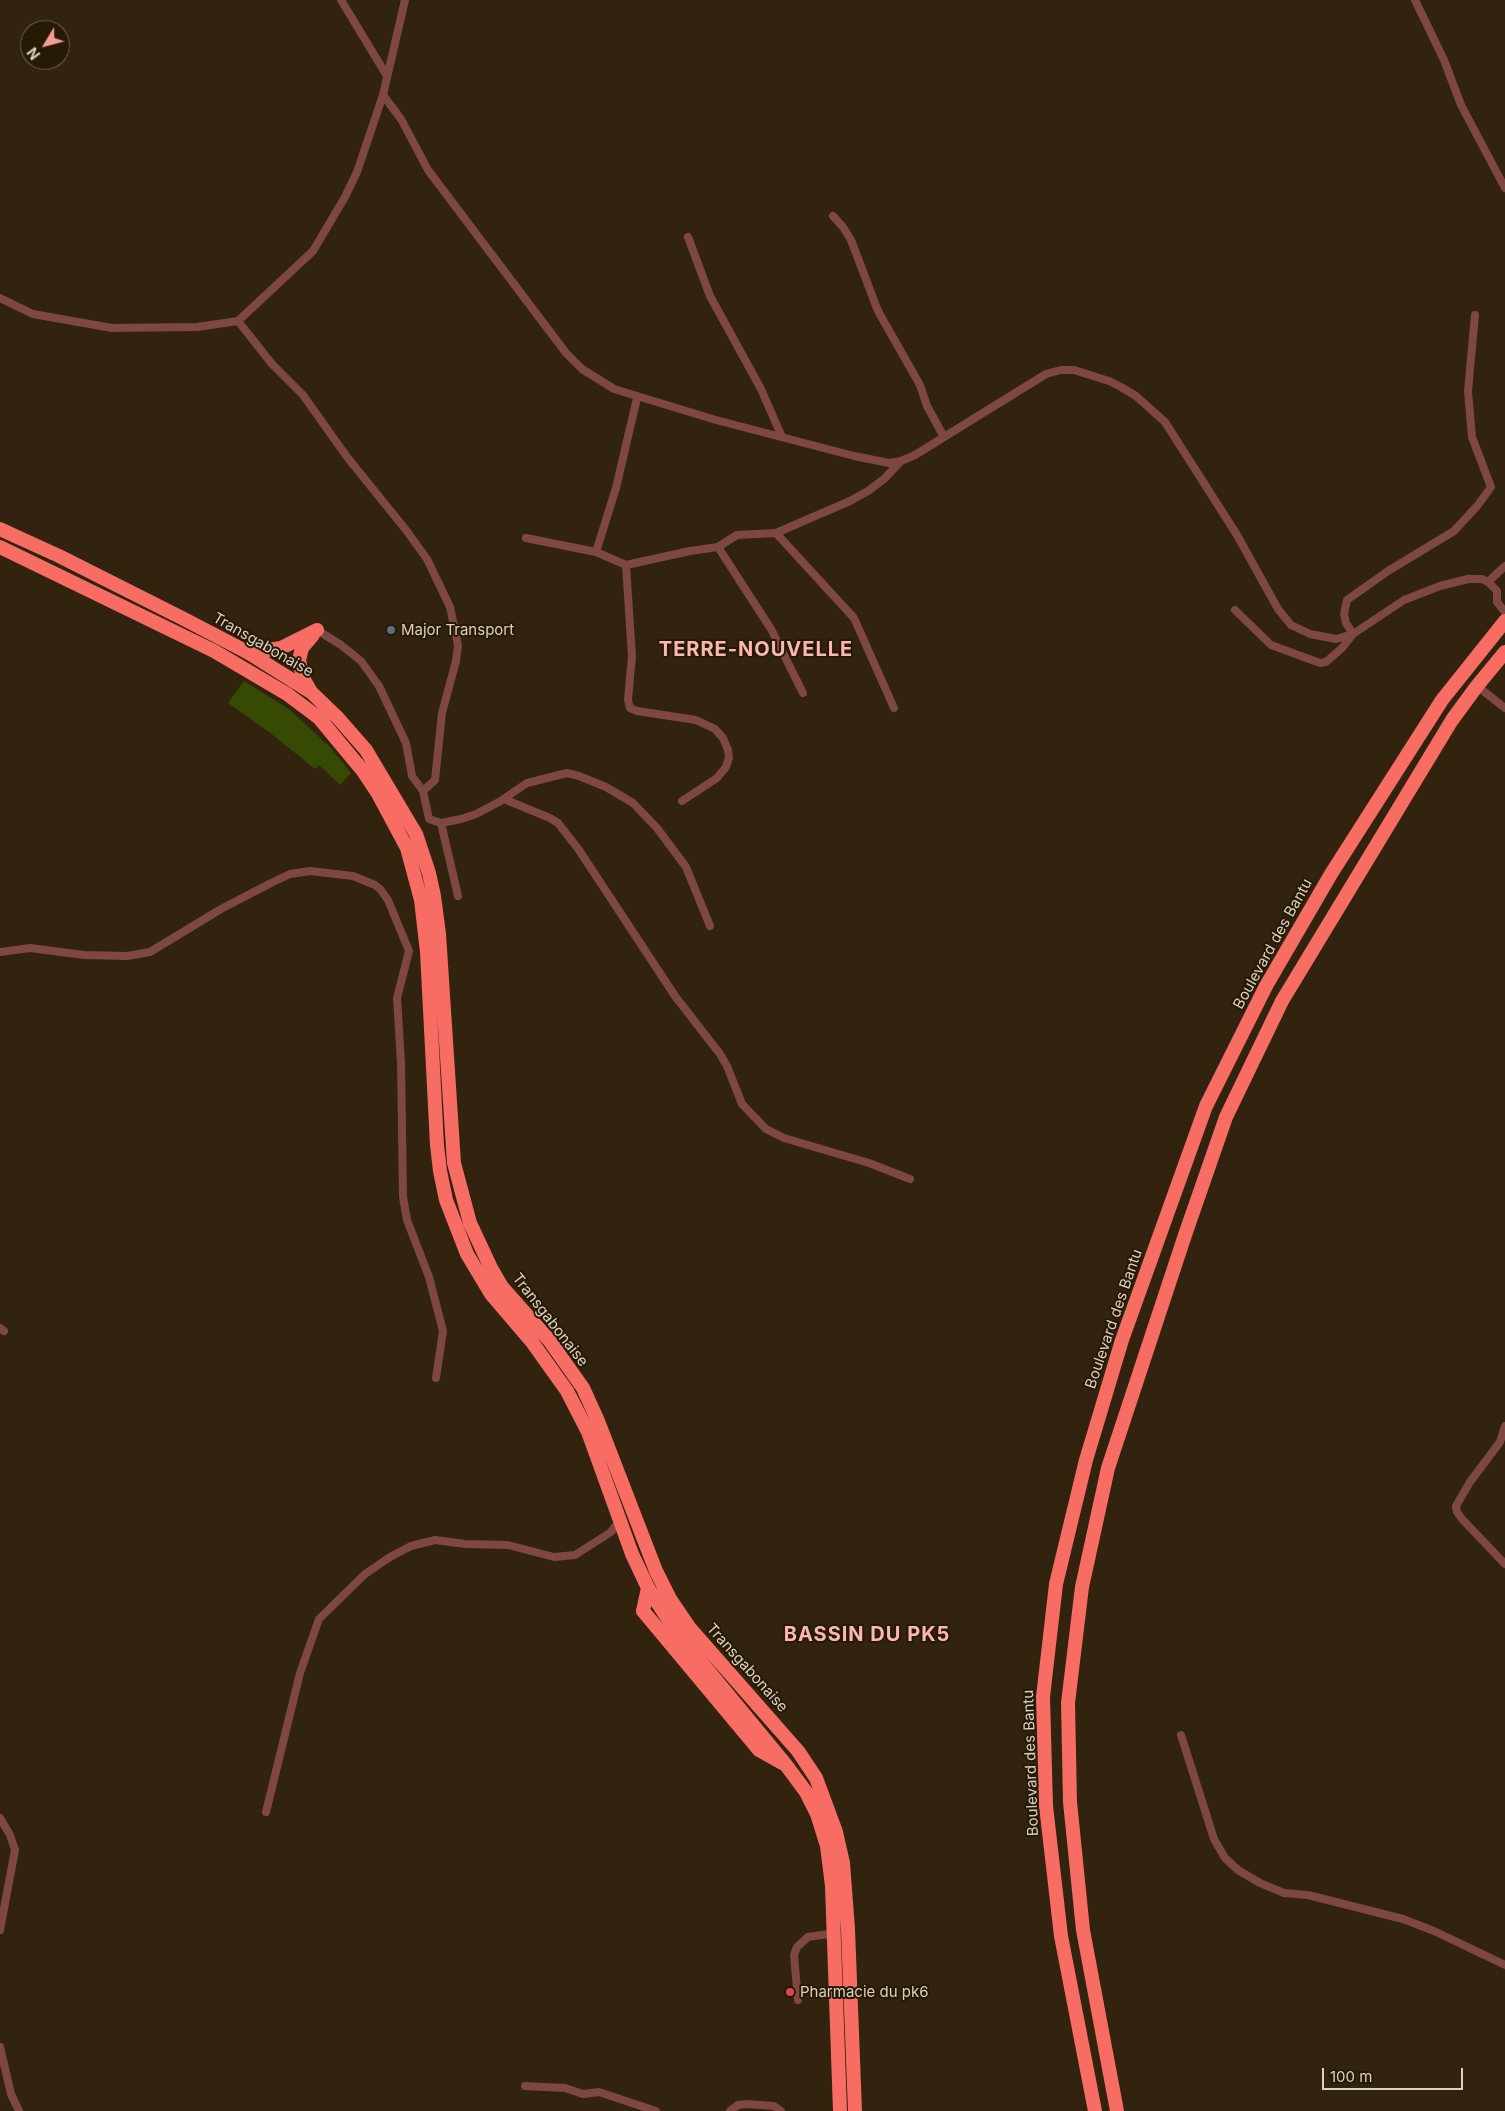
<!DOCTYPE html>
<html>
<head>
<meta charset="utf-8">
<style>
  body { margin:0 }
  #map { position:relative; width:1505px; height:2111px; overflow:hidden; background:#31230e; font-family:Inter,sans-serif }
  canvas { display:block }
  .north { position:absolute; left:20px; top:20px; width:50px; height:50px; box-sizing:border-box; background:#271a05; border:1px solid #6f6351; border-radius:50%; rotate:233deg; font-size:14px; font-weight:700; line-height:20px; text-align:center; color:#dad0c4 }
  .north::after { content:''; display:block; margin:auto; width:18px; height:22px; background:#f59c95; clip-path:polygon(50% 0,100% 100%,50% 72%,0 100%) }
  .scale { position:absolute; left:1322px; top:2068px; width:141px; height:22px; box-sizing:border-box; border:2px solid #dad0c4; border-top:0; padding-left:6px; font-size:15px; line-height:18px; white-space:nowrap; color:#dad0c4; -webkit-text-stroke:4px #271a05; paint-order:stroke }
</style>
</head>
<body>
<div id="map">
<canvas width="1505" height="2111"></canvas>
<div class="north">N</div>
<div class="scale">100 m</div>
</div>
<script>
const ctx = document.querySelector('canvas').getContext('2d');
ctx.lineJoin = 'round';
function fill(path, color) { ctx.fillStyle = color; ctx.fill(path, 'evenodd'); }
const shape = rows => new Path2D(rows.map(r => 'M' + r).join(''));
function trace(path, color, width, dash) { ctx.strokeStyle = color; ctx.lineWidth = width; ctx.lineCap = dash ? 'butt' : 'round'; ctx.setLineDash(dash || []); ctx.stroke(path); }
function write(font, color, halo, rows, align = 'center') {
  ctx.font = font + ' Inter,sans-serif'; ctx.lineWidth = 4; ctx.setLineDash([]); ctx.textBaseline = 'middle'; ctx.strokeStyle = halo; ctx.fillStyle = color; for (const [text, x, y, turn = 0] of rows) {
    ctx.save(); ctx.translate(x, y); ctx.rotate((+turn || 0) * Math.PI / 180); ctx.textAlign = isNaN(turn) ? turn : align; if (halo) ctx.strokeText(text, 0, 0); ctx.fillText(text, 0, 0); ctx.restore();
  }
}
fill(shape([
  [244,681,289,709,331,748,351,773,340,785,319,765,315,769,273,735,228,703]
]), '#364a03');
trace(shape([
  [341,0,387,76],
  [405,0,383,95,357,172,345,197,313,251,238,321,272,364,303,395,347,457,406,530,427,559,450,607,458,645,456,661,442,713,435,780,423,791],
  [1415,0,1444,60,1461,105,1505,188],
  [383,95,401,119,428,170,566,353,582,369,614,389,716,420,854,456,889,463,901,461,915,455,1046,374,1061,370,1074,370,1109,381,1121,387,1136,396,1165,422,1237,535,1278,609,1291,625,1310,634,1336,639,1353,634,1404,600,1440,586,1468,579,1482,579,1488,582,1497,591,1497,602,1505,612],
  [833,216,843,227,851,240,878,311,920,385,927,406,944,437],
  [688,237,710,296,761,389,782,437],
  [0,298,33,314,112,328,197,327,238,321],
  [776,533,854,618,894,708],
  [526,538,596,552,626,565],
  [718,547,771,629,803,693],
  [596,552,616,488,637,398],
  [1488,582,1505,566],
  [1235,610,1271,645,1320,663,1326,662,1342,648,1353,634,1346,623,1344,614,1347,600,1388,571,1454,531,1478,505,1491,487,1472,437,1468,391,1475,315],
  [317,630,341,645,361,661,379,686,406,743,412,776,423,791,429,819,441,823,461,819,476,814,499,802,527,783,567,773,579,776,606,787,633,803,657,828,686,867,710,926],
  [1477,686,1505,708],
  [504,799,550,818,558,823,579,850,675,996,720,1054,727,1066,742,1104,766,1129,784,1138,869,1163,910,1179],
  [682,801,717,778,726,767,729,758,728,750,723,738,715,729,696,720,637,711,630,708,628,700,632,656,626,565,690,551,718,547,737,535,776,533,850,501,868,491,884,479,901,461],
  [441,823,458,896],
  [0,952,30,948,84,955,127,956,150,952,221,909,271,883,290,874,310,871,353,876,375,885,380,889,388,900,409,951,397,998,401,1062,403,1197,407,1220,429,1277,443,1331,436,1378],
  [0,1328,4,1331],
  [1505,1426,1500,1442,1470,1482,1456,1506,1457,1512,1462,1519,1505,1564],
  [1181,1735,1214,1839,1225,1858,1238,1870,1260,1883,1284,1893,1308,1895,1403,1919,1434,1931,1505,1965],
  [266,1812,300,1673,319,1619,365,1574,390,1557,411,1546,435,1540,465,1544,508,1545,554,1557,575,1555,611,1532,620,1520],
  [0,1818,10,1835,15,1850,0,1930],
  [798,2000,794,1955,797,1947,808,1937,835,1933],
  [0,2047,11,2094,19,2111],
  [525,2086,565,2088,583,2094,599,2092,656,2111],
  [730,2111,738,2105,747,2104,774,2106,781,2111]
]), '#7e4741', 8);
trace(shape([
  [0,529,59,556,184,619,249,653,311,692,338,718,366,750,416,834,429,873,434,896,439,934,454,1163,470,1223,491,1268,502,1287,549,1340,583,1388,598,1421,656,1571,670,1599,689,1627,798,1751,816,1778,836,1832,843,1863,848,1929,855,2111],
  [0,547,214,651,287,694,319,718,363,771,377,792,407,848,421,900,427,952,437,1145,440,1171,446,1200,467,1254,491,1294,532,1342,567,1391,588,1432,632,1554,648,1588,666,1616,683,1640,786,1765,806,1792,817,1814,827,1846,832,1886,840,2111],
  [249,653,281,648,317,630],
  [311,692,303,678,299,660,302,648,313,635],
  [648,1588,643,1611,759,1750,782,1763],
  [1095,2111,1061,1936,1046,1806,1043,1697,1056,1584,1086,1460,1122,1340,1206,1106,1266,986,1331,874,1442,700,1505,621],
  [1117,2111,1083,1930,1070,1802,1068,1703,1082,1587,1108,1468,1185,1235,1226,1117,1282,1001,1452,720,1477,686,1505,652]
]), '#f76c63', 14);
for (const [x, y, r, color] of [
  [391,630,5,"#5c6f8a"],
  [790,1992,5,"#e0444e"]
]) { const dot = new Path2D(); dot.arc(x, y, r, 0, 2 * Math.PI); ctx.fillStyle = color; ctx.fill(dot); trace(dot, '#271a05', 2); }
write('15px', '#dad0c4', '#271a05', [
  ["Major Transport",401,630],
  ["Pharmacie du pk6",800,1992]
], 'left');
write('15px', '#dad0c4', '#271a05', [
  ["Transgabonaise",263,645,30],
  ["Boulevard des Bantu",1273,944,-61],
  ["Boulevard des Bantu",1114,1319,-71],
  ["Transgabonaise",550,1320,52],
  ["Transgabonaise",747,1668,48],
  ["Boulevard des Bantu",1031,1763,-92]
]);
ctx.letterSpacing = '1px';
write('bold 20px', '#fbb7b1', '#271a05', [
  ["TERRE-NOUVELLE",756,650],
  ["BASSIN DU PK5",867,1635]
]);
ctx.letterSpacing = '0px';
</script>
</body>
</html>
